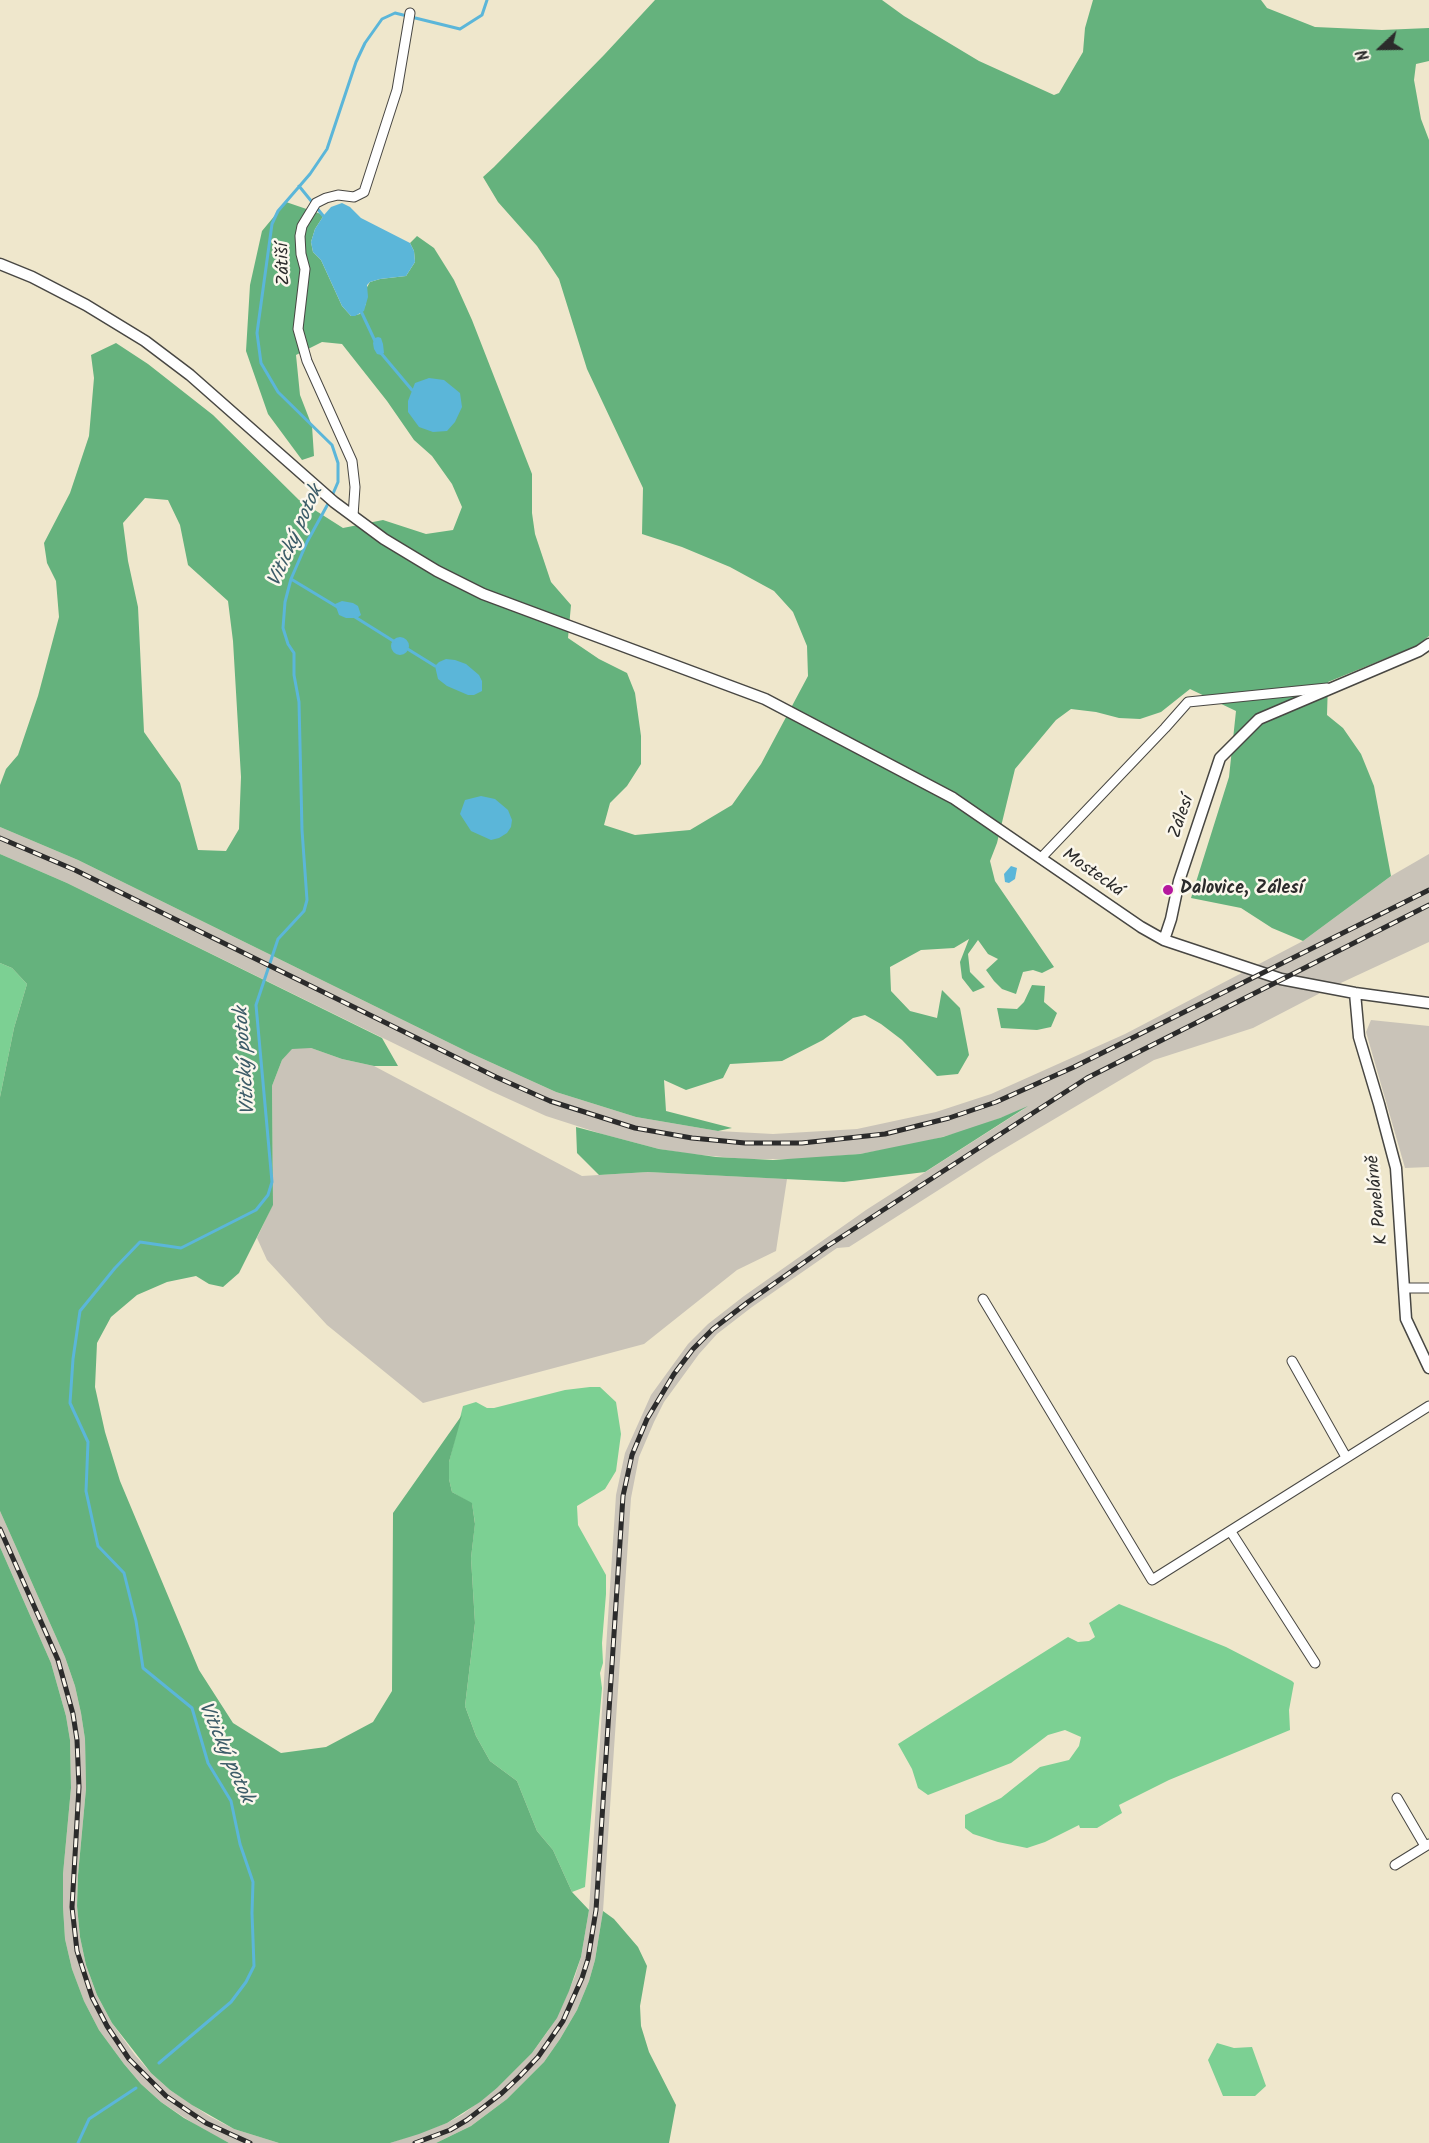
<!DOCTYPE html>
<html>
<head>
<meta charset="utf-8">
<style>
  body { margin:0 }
  #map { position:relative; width:1429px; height:2143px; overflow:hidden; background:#efe7cc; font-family:Kalam,sans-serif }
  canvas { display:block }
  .north { position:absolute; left:1351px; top:18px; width:60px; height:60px; -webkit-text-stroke:4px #fbf7ec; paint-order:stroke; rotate:248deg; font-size:16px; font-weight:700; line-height:24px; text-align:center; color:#2b2b2b }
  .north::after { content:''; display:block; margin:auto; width:21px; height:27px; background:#2b2b2b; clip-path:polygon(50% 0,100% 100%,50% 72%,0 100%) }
</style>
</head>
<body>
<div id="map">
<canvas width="1429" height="2143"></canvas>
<div class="north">N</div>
</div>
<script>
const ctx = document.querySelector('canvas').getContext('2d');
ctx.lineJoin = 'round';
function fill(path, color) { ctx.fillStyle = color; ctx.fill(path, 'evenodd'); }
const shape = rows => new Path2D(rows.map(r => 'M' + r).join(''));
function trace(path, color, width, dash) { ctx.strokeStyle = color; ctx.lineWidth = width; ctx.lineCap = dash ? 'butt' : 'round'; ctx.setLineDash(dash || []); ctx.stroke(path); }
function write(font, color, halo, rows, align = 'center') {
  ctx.font = font + ' Kalam,sans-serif'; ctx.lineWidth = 5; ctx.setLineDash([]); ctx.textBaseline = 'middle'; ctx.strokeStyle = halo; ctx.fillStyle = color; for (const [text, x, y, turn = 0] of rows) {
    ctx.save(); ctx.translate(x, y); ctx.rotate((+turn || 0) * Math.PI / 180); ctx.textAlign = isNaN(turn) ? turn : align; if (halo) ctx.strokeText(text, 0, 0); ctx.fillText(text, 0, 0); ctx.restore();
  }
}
fill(shape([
  [0,827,78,860,470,1053,556,1092,636,1117,718,1131,773,1134,857,1129,936,1112,991,1094,1125,1034,1303,941,1391,876,1429,854,1429,942,1330,988,1253,1028,1154,1060,992,1156,849,1247,837,1248,752,1307,717,1334,699,1354,664,1402,654,1422,639,1457,631,1498,603,1911,595,1960,589,1981,577,2010,560,2039,544,2062,507,2099,471,2126,436,2143,390,2143,447,2123,463,2114,497,2088,532,2053,548,2031,563,2004,575,1976,581,1957,589,1910,616,1495,625,1453,651,1395,688,1344,708,1324,744,1296,866,1210,1024,1109,971,1129,917,1144,860,1154,804,1159,745,1159,690,1154,659,1149,602,1134,546,1116,491,1091,67,883,0,854],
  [1371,1020,1429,1026,1429,1167,1405,1168,1366,1032],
  [292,1048,311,1048,342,1059,374,1066,582,1176,648,1172,787,1179,776,1251,737,1270,644,1344,423,1403,327,1325,267,1260,257,1238,273,1204,272,1086,282,1060],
  [0,1511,65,1657,75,1686,81,1713,85,1739,86,1789,78,1875,77,1906,80,1937,86,1965,97,1995,112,2023,135,2055,151,2073,170,2090,209,2116,234,2129,279,2143,229,2143,203,2130,161,2102,141,2084,124,2064,99,2030,84,2001,72,1969,65,1939,63,1907,63,1874,71,1788,70,1740,66,1716,51,1663,0,1547]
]), '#c9c3b8');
fill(shape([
  [0,963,12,968,27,984,14,1028,0,1097],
  [590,1387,600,1387,616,1402,621,1434,616,1471,605,1489,577,1506,578,1525,606,1575,606,1594,602,1643,603,1663,600,1673,602,1688,585,1887,572,1892,553,1850,537,1831,517,1781,490,1761,476,1736,465,1706,475,1623,471,1558,475,1523,472,1504,452,1492,449,1479,449,1462,463,1406,476,1402,487,1408,494,1408,565,1390],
  [1119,1604,1226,1647,1292,1681,1294,1683,1289,1710,1290,1730,1169,1780,1119,1805,1122,1813,1097,1828,1080,1828,1079,1825,1045,1842,1027,1848,998,1842,973,1834,965,1828,965,1815,1001,1798,1040,1767,1069,1760,1079,1746,1081,1737,1065,1730,1048,1735,1011,1763,928,1795,918,1788,912,1769,898,1744,1068,1637,1078,1642,1089,1641,1095,1637,1089,1623],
  [1217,2043,1234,2048,1252,2047,1266,2086,1255,2096,1223,2096,1208,2060]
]), '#7cd093');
fill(shape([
  [655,0,882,0,904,16,979,61,1054,95,1059,93,1083,52,1085,28,1093,0,1261,0,1267,8,1315,27,1382,30,1429,28,1429,61,1416,64,1414,80,1421,119,1429,140,1429,636,1416,646,1328,682,1327,715,1343,728,1361,754,1374,786,1391,876,1303,941,1272,928,1241,908,1191,898,1229,777,1236,711,1190,689,1161,712,1140,719,1119,718,1096,712,1071,709,1056,720,1015,769,997,843,990,861,995,881,1054,967,1042,973,1033,970,1023,972,1016,994,1002,989,994,981,986,970,998,959,988,954,978,940,968,954,970,972,985,987,973,992,962,978,960,962,969,939,954,948,921,950,890,967,891,991,910,1011,937,1018,942,990,960,1008,969,1055,958,1074,937,1076,902,1040,881,1024,865,1015,853,1018,823,1040,782,1061,730,1064,723,1078,686,1090,664,1080,666,1111,732,1128,718,1131,636,1117,556,1092,470,1053,78,860,0,827,0,785,6,769,18,755,38,696,59,617,56,581,47,563,44,543,70,493,89,436,94,378,91,355,116,343,148,364,213,415,299,500,343,528,383,520,426,534,453,530,462,507,452,484,432,456,414,440,387,401,342,344,322,342,296,355,300,395,312,426,314,456,302,460,268,414,246,351,250,285,262,231,286,202,324,215,315,229,311,242,313,252,321,260,342,306,351,316,360,314,366,304,366,289,370,282,380,279,406,276,415,262,414,251,410,243,417,236,434,248,454,280,472,320,532,474,532,513,535,534,551,582,571,605,568,638,599,659,627,673,635,693,641,736,641,764,627,786,610,803,604,825,635,835,690,830,732,805,761,764,808,676,807,646,793,612,774,591,730,567,682,547,642,534,643,488,587,369,559,279,537,246,498,202,483,177,494,167,604,55],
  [145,498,168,500,180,525,188,565,228,601,233,641,241,777,239,829,226,851,198,850,180,783,144,732,138,607,128,561,123,523],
  [0,854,67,883,382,1038,398,1066,374,1066,342,1059,311,1048,292,1049,282,1060,272,1086,273,1205,239,1273,223,1287,209,1284,196,1276,167,1282,137,1295,111,1317,97,1343,95,1387,105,1432,120,1481,199,1670,233,1723,281,1753,326,1747,373,1722,392,1691,393,1513,462,1415,449,1462,449,1479,452,1492,472,1503,475,1524,471,1558,475,1623,465,1706,476,1736,490,1761,517,1781,537,1831,553,1850,572,1892,589,1910,581,1957,569,1991,557,2018,532,2053,497,2088,480,2102,447,2123,419,2134,390,2143,279,2143,234,2129,192,2105,170,2090,151,2073,112,2023,97,1995,86,1965,80,1937,77,1906,78,1875,86,1789,85,1739,81,1713,75,1686,65,1657,0,1511,0,1097,14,1028,27,984,12,968,0,963],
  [1032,985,1045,986,1044,1002,1057,1013,1051,1027,1037,1030,1001,1028,997,1008,1017,1009,1024,1002],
  [1028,1106,925,1172,844,1182,648,1172,599,1175,577,1153,576,1127,659,1149,716,1157,773,1160,860,1154,943,1137,1000,1118],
  [0,1547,51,1663,66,1716,70,1740,71,1788,63,1874,63,1907,65,1939,72,1969,84,2001,99,2030,124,2064,141,2084,161,2102,184,2118,229,2143,0,2143],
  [603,1911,614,1919,638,1947,647,1966,640,2006,641,2026,649,2052,676,2105,669,2143,436,2143,471,2126,507,2099,544,2062,560,2039,577,2010,589,1981,595,1960]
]), '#65b27d');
fill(shape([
  [342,203,350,207,361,218,410,243,414,251,415,262,406,276,380,279,370,282,367,285,368,297,364,311,355,316,351,316,342,306,321,260,313,252,311,242,315,229,324,215,331,207],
  [378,337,381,338,383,344,384,353,381,355,377,354,374,349,373,343,375,338],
  [429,378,444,380,460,393,462,407,455,422,447,431,433,432,419,427,408,412,408,401,415,383],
  [342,601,353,603,358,606,361,615,357,618,346,618,339,615,335,604],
  '391 646a9 9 0 1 1 18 0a9 9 0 1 1-18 0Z',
  [446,659,455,660,466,664,479,675,482,681,482,691,474,695,468,695,447,686,438,679,435,666,439,662],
  [481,796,495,799,508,810,512,820,511,827,507,833,499,838,491,840,471,831,460,814,465,800],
  [1011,866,1017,868,1015,879,1009,883,1005,882,1004,874]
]), '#5bb6d9');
trace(shape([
  [299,186,325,218],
  [360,309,375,341],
  [380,352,412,390],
  [332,496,338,482,338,463,332,445,278,392,261,363,257,333,272,224,278,211,310,174,327,149,356,62,365,43,382,19,395,13,460,29,482,15,487,0],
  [291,579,339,608],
  [355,617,395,642],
  [406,648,435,666],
  [159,2063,231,2002,246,1982,254,1966,252,1913,253,1882,240,1844,231,1801,208,1763,192,1708,143,1668,136,1621,124,1573,98,1546,86,1491,88,1442,70,1403,73,1359,80,1311,115,1268,140,1242,181,1248,256,1210,268,1195,272,1182,256,1005,278,939,304,911,307,900,302,830,299,702,294,675,294,653,288,644,283,628,285,602,291,579,307,542,329,502],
  [78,2143,89,2119,136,2088]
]), '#5bb6d9', 3);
const minor = shape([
  [353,516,355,487,352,461,307,361,298,329,305,269,301,254,300,236,302,226,316,203,326,198,338,195,354,197,364,192,397,90,410,13],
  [1041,858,1165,728,1188,702,1327,688],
  [1404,1288,1429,1288],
  [983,1299,1152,1580,1429,1406],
  [1292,1361,1346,1457],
  [1231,1532,1315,1663],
  [1397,1798,1425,1846],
  [1395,1865,1429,1844]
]);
const tertiary = shape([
  [0,264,32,277,86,305,145,341,190,375,334,502,384,539,437,571,483,594,765,699,953,798,1141,927,1164,940,1281,979,1355,993,1429,1003],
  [1164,940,1171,919,1179,881,1220,758,1259,719,1419,651,1429,644],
  [1355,993,1359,1037,1379,1104,1396,1168,1406,1319,1429,1368]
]);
trace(minor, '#484743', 11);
trace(tertiary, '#484743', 13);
trace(minor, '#fff', 9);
trace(tertiary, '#fff', 10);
const rail = shape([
  [0,838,75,870,496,1077,550,1101,635,1128,692,1138,745,1143,802,1143,885,1134,949,1118,996,1102,1074,1067,1429,890],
  [0,1529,58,1660,73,1714,77,1740,79,1787,72,1907,77,1951,92,1997,107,2026,129,2059,166,2096,206,2123,250,2143],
  [415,2143,450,2130,467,2120,502,2093,520,2076,538,2057,563,2021,582,1978,588,1959,596,1910,623,1496,632,1455,647,1419,674,1374,693,1349,713,1329,748,1302,826,1247,1087,1078,1429,905]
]);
trace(rail, '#2b2b2b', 5);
trace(rail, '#fbf7ec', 3, [9]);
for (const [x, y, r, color] of [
  [1168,890,6,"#b5179e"]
]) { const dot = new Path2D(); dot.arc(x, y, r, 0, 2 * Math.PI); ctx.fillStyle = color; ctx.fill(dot); trace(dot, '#fbf7ec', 2); }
write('18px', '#2b2b2b', '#fbf7ec', [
  ["Zátiší",285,264,-92],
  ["Zálesí",1183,817,-71],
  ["Mostecká",1092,874,35],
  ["K Panelárně",1379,1200,-96]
]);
write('bold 18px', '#2b2b2b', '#fbf7ec', [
  ["Dalovice, Zálesí",1180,890]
], 'left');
write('italic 20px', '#3c5c68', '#fbf7ec', [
  ["Vitický potok",297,537,-66],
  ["Vitický potok",247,1061,-94],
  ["Vitický potok",224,1753,66]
]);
</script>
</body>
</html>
